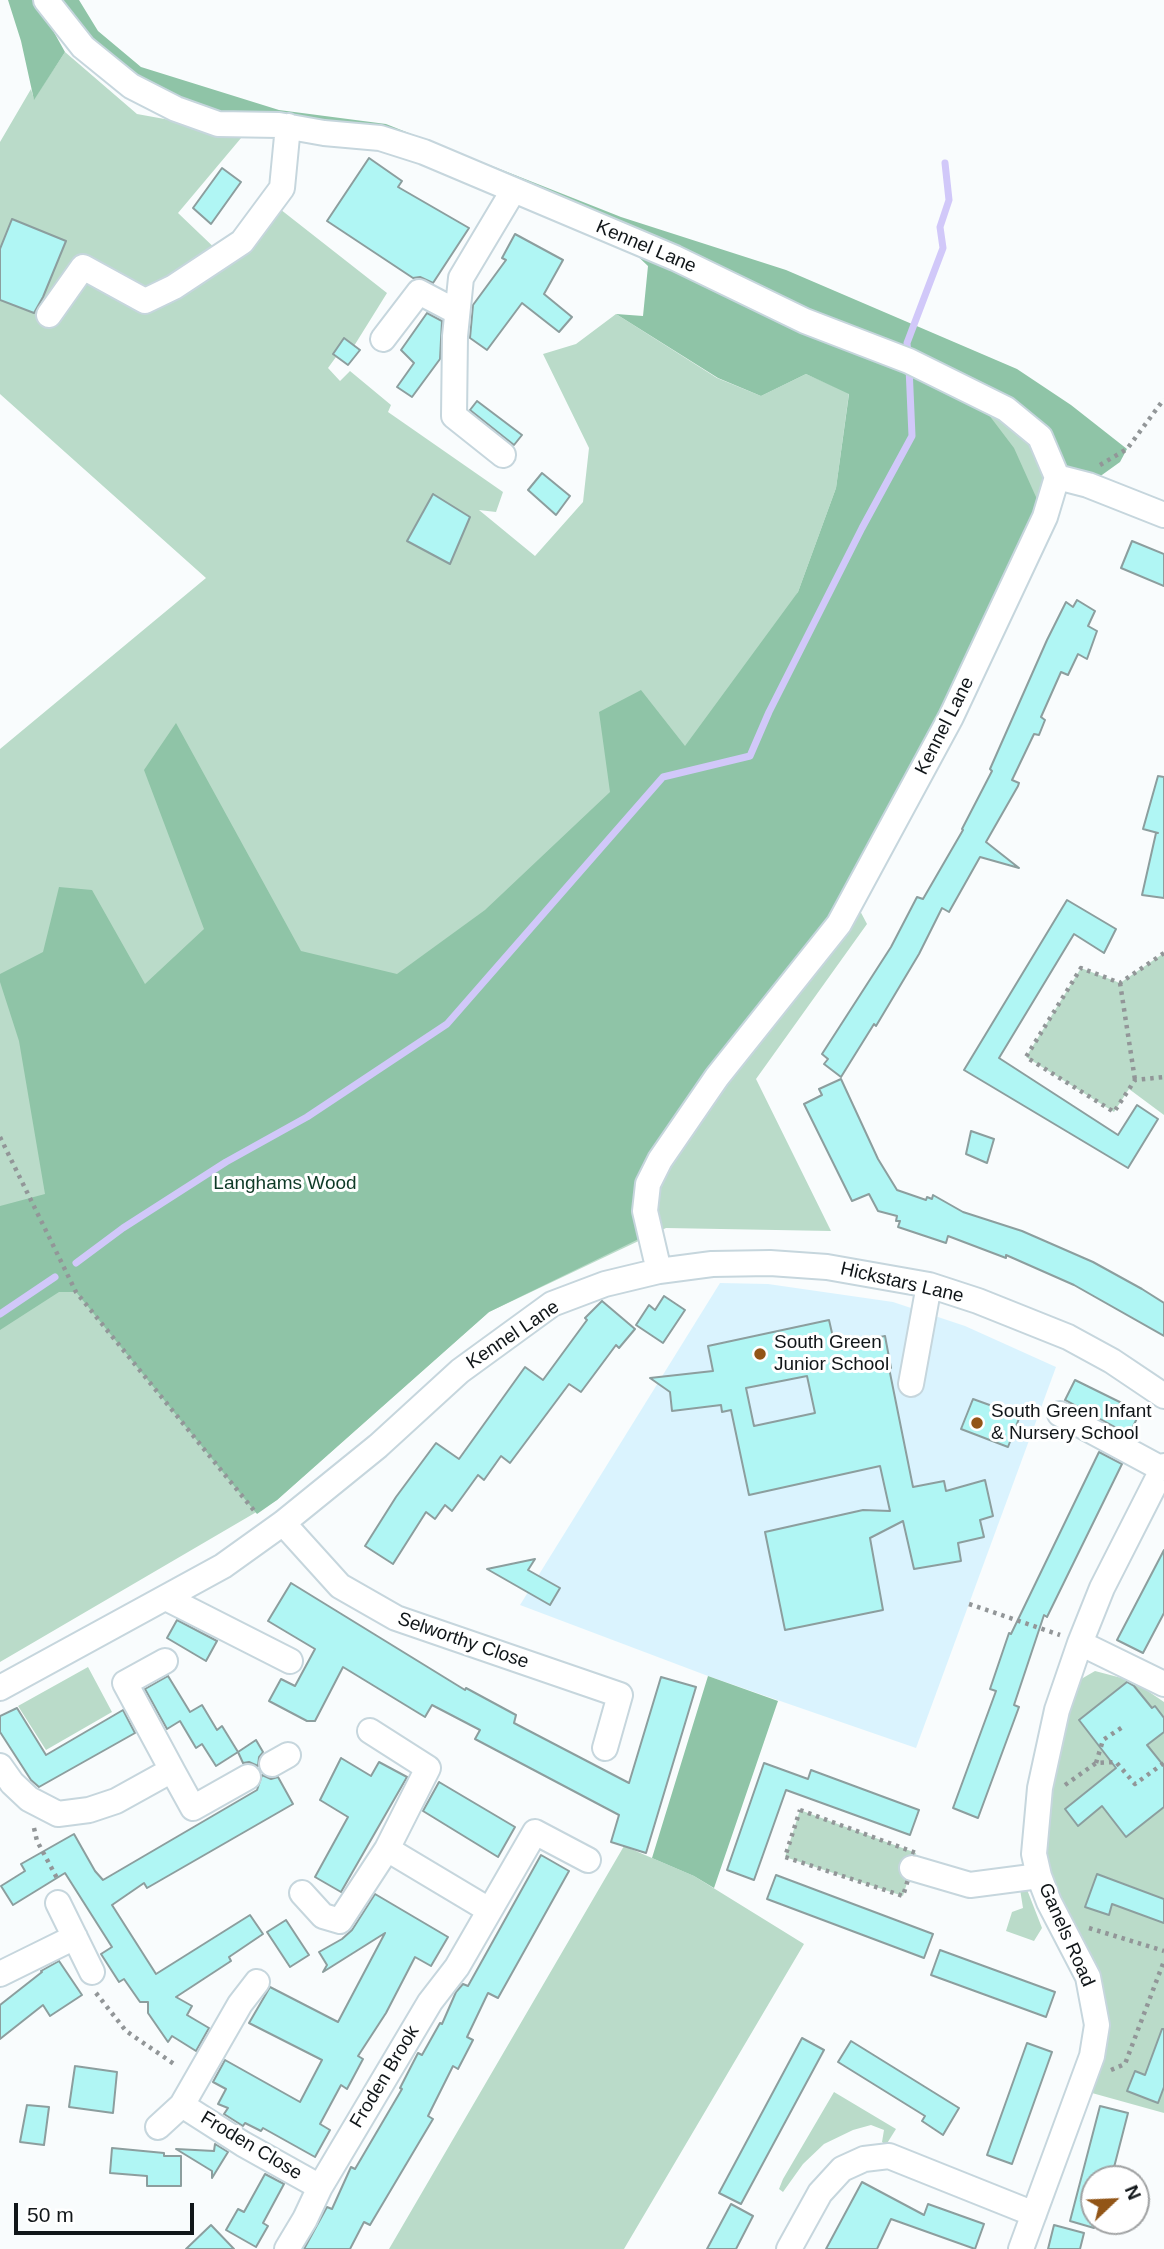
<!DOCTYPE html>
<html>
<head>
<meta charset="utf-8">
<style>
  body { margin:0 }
  #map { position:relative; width:1164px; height:2249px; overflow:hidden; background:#f9fcfd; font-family:Arial,sans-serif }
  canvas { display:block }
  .north { position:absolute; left:1080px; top:2165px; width:70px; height:70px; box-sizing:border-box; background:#fff; border:2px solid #a0a2a3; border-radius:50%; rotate:67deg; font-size:19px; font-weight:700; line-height:28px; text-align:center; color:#111619 }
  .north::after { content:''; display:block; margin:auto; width:24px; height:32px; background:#925517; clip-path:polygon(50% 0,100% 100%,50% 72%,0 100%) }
  .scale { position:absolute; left:14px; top:2203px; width:180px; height:32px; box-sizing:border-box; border:4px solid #111619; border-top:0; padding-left:9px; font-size:21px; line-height:24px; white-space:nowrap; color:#111619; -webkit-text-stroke:5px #fff; paint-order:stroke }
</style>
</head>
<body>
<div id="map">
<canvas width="1164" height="2249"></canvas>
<div class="north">N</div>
<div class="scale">50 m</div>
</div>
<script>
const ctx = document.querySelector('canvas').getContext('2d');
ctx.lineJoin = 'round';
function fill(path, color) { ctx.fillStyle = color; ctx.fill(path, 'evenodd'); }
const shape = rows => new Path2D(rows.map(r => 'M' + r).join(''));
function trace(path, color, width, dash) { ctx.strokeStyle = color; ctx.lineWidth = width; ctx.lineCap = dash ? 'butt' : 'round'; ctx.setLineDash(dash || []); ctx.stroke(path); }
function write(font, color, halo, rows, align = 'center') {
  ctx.font = font + ' Arial,sans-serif'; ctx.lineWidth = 6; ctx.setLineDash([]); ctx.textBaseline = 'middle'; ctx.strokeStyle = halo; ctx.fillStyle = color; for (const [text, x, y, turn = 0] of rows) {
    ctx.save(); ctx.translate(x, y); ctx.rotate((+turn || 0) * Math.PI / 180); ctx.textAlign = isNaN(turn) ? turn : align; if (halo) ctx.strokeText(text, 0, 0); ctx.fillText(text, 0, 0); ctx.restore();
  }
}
fill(shape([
  [720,1283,768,1284,893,1302,965,1326,1056,1367,916,1748,708,1676,520,1605]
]), '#daf3fe');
fill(shape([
  [65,52,137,114,181,122,252,125,178,213,222,255,271,202,387,293,354,346,344,338,333,354,336,357,328,368,340,381,350,371,391,405,388,412,503,492,496,512,479,510,535,556,583,502,589,448,543,354,576,344,616,314,717,378,761,396,806,374,849,393,836,488,798,592,746,695,867,924,756,1079,831,1231,666,1228,489,1312,277,1500,0,1662,0,749,206,578,0,394,0,142,31,89,34,99],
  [972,393,1006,409,1057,477,1045,517],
  [1164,953,1164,1115,1129,1089,1114,1112,1026,1057,1081,968,1120,983],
  [88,1667,112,1712,46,1750,18,1706],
  [1095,1671,1133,1681,1164,1702,1164,2113,1092,2093,1106,2022,1051,1891,1044,1825,1058,1743,1076,1682],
  [800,1810,916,1853,903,1896,785,1857],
  [624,1846,694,1876,804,1944,624,2249,389,2249],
  [1026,1887,1042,1928,1034,1941,1006,1931,1012,1912,1023,1908,1020,1889],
  [834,2092,896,2129,886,2145,882,2142,884,2130,871,2125,853,2130,824,2144,803,2164,783,2192,779,2189,783,2179]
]), '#badbc9');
fill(shape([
  [8,0,36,0,65,52,34,100,21,41],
  [46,0,79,0,98,31,141,67,279,110,386,124,621,217,786,270,1017,369,1071,405,1127,449,1120,462,1088,485,1070,482,1040,437,973,394,1014,448,1045,517,839,924,660,1160,651,1233,489,1312,277,1500,257,1514,76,1292,59,1292,0,1330,0,1206,45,1194,19,1041,0,982,0,974,43,952,59,887,92,890,145,984,204,929,144,770,176,723,301,951,397,974,485,910,610,792,599,712,641,690,685,746,798,592,836,488,849,394,806,374,761,396,718,378,616,314,643,316,648,266,611,231,424,152,181,104,131,86],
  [708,1676,778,1701,714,1888,694,1876,652,1858]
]), '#8fc4a7');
trace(shape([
  [908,355,907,343,943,248,940,227,949,200,945,163],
  [76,1263,123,1228,226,1162,307,1117,447,1024,663,777,750,756,769,712,862,528,912,436,909,367],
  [0,1314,55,1277]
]), '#d1c8f9', 7);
const building = shape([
  [369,158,402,181,398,187,469,228,433,283,420,277,413,278,327,221,369,158],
  [222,168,241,182,211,224,193,208,222,168],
  [12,219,66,241,43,297,34,313,0,300,0,249,12,219],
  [515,234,563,260,544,294,572,317,559,332,522,303,487,350,470,338,473,305,506,260,502,258,515,234],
  [427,313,442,321,440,359,412,397,397,387,414,363,401,350,427,313],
  [344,338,360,350,348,365,333,354,344,338],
  [477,401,522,435,514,445,470,410,477,401],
  [542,473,570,496,556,515,528,490,542,473],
  [433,494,470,517,450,564,407,541,433,494],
  [1132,541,1164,554,1164,586,1121,568,1132,541],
  [1077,600,1095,611,1088,626,1097,631,1087,659,1078,654,1068,675,1061,672,1041,717,1045,720,1039,735,1034,734,1012,780,1019,783,1018,786,986,842,1019,868,980,857,949,912,942,908,919,954,876,1026,874,1024,841,1077,824,1064,828,1059,822,1054,891,947,917,897,923,899,963,830,962,829,992,771,990,769,1047,640,1066,602,1073,607,1077,600],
  [1158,776,1164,777,1164,898,1142,895,1156,833,1158,833,1143,829,1158,776],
  [1067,900,1116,929,1104,953,1074,934,999,1058,1118,1135,1137,1105,1158,1119,1128,1168,964,1070,1067,900],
  [841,1079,878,1159,897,1190,926,1200,927,1197,932,1199,933,1195,963,1212,1022,1231,1093,1262,1142,1289,1164,1303,1164,1336,1074,1285,1006,1255,1006,1258,948,1236,946,1243,898,1227,900,1221,896,1221,897,1216,878,1211,869,1194,852,1201,804,1104,822,1095,819,1089,841,1079],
  [971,1131,994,1139,987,1163,966,1154,971,1131],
  [664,1296,685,1310,663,1343,636,1325,649,1305,655,1310,664,1296],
  [602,1301,635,1329,619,1348,616,1345,581,1392,569,1384,510,1463,501,1456,484,1480,478,1475,452,1511,445,1505,435,1519,426,1512,393,1564,365,1546,396,1497,436,1443,459,1459,525,1367,543,1380,587,1320,585,1318,602,1301],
  [829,1320,835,1346,885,1336,891,1368,889,1368,913,1487,944,1481,946,1491,985,1480,993,1516,980,1520,984,1537,958,1543,961,1561,914,1569,903,1521,870,1538,883,1610,785,1630,765,1532,863,1510,890,1511,880,1466,749,1495,731,1410,722,1412,721,1405,672,1411,670,1392,650,1378,713,1371,708,1346,829,1320],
  [807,1376,815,1413,754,1426,746,1388,807,1376],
  [1075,1380,1140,1412,1129,1435,1065,1400,1075,1380],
  [973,1399,1020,1416,1008,1447,961,1429,973,1399],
  [1099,1452,1122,1464,1047,1617,1044,1615,1014,1705,1019,1707,978,1818,953,1808,996,1691,990,1689,1009,1633,1011,1634,1099,1452],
  [1164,1550,1164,1613,1143,1653,1117,1640,1164,1550],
  [535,1559,528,1570,560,1588,550,1605,487,1569,535,1559],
  [291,1583,465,1690,466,1688,516,1715,514,1723,629,1783,661,1677,696,1687,646,1853,611,1842,619,1815,475,1739,480,1730,432,1705,425,1717,343,1667,315,1721,307,1721,269,1701,281,1679,295,1686,315,1649,268,1621,291,1583],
  [177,1620,217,1641,206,1661,167,1638,177,1620],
  [168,1676,190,1712,202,1705,217,1730,222,1726,238,1752,216,1766,202,1744,196,1748,180,1721,167,1729,145,1689,168,1676],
  [1127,1682,1134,1686,1152,1708,1155,1706,1164,1718,1164,1732,1147,1745,1164,1766,1164,1807,1126,1837,1102,1806,1078,1826,1065,1809,1116,1768,1079,1720,1127,1682],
  [17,1708,46,1755,123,1710,135,1733,39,1787,31,1780,0,1732,0,1716,17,1708],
  [256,1740,263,1752,259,1757,258,1766,249,1762,243,1763,238,1752,256,1740],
  [341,1758,371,1776,379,1762,407,1777,341,1892,315,1877,348,1817,320,1800,341,1758],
  [764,1763,808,1779,811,1770,919,1810,910,1835,786,1790,754,1880,727,1870,764,1763],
  [262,1775,271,1779,278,1777,293,1804,147,1888,144,1883,112,1905,156,1974,250,1915,263,1934,229,1957,231,1961,176,1997,192,2006,187,2015,209,2028,196,2051,172,2036,168,2042,148,2013,148,2002,140,2002,124,1979,119,1982,101,1954,112,1947,65,1873,13,1905,1,1886,25,1871,21,1864,74,1834,95,1871,103,1880,257,1790,262,1775],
  [439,1782,515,1827,498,1857,423,1811,439,1782],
  [541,1855,569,1871,498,1998,488,1993,467,2037,473,2040,458,2069,453,2066,428,2116,433,2119,370,2225,364,2222,350,2249,304,2249,327,2207,332,2209,351,2167,355,2169,402,2089,400,2088,418,2053,422,2055,440,2023,442,2024,456,1992,463,1984,468,1986,541,1855],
  [1097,1874,1164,1899,1164,1923,1112,1904,1109,1915,1085,1907,1097,1874],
  [776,1875,933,1934,924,1958,767,1899,776,1875],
  [375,1894,448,1937,431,1966,415,1957,386,2013,358,2056,363,2059,347,2089,341,2085,320,2124,330,2130,315,2157,263,2128,261,2131,245,2123,243,2126,224,2114,228,2108,218,2104,226,2089,213,2082,225,2060,300,2102,322,2060,249,2023,270,1987,338,2022,385,1933,323,1972,327,1965,319,1952,342,1939,352,1930,375,1894],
  [286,1920,309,1955,290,1967,267,1932,286,1920],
  [940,1950,1055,1992,1046,2017,931,1975,940,1950],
  [59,1961,82,1995,50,2016,43,2005,0,2039,0,2005,42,1972,41,1971,59,1961],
  [1162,2029,1164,2029,1164,2087,1158,2103,1127,2091,1135,2071,1145,2075,1162,2029],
  [802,2038,824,2050,741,2204,719,2193,802,2038],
  [851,2041,959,2108,943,2135,922,2121,925,2116,838,2062,851,2041],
  [1027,2043,1052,2052,1012,2164,987,2155,1027,2043],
  [75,2066,117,2072,113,2113,69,2107,75,2066],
  [27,2105,49,2107,44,2145,20,2142,27,2105],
  [1100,2106,1128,2113,1111,2179,1094,2179,1094,2228,1070,2221,1100,2106],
  [215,2144,228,2152,212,2178,212,2171,176,2149,214,2151,215,2144],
  [112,2148,164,2153,164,2156,181,2156,181,2186,147,2186,147,2176,110,2173,112,2148],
  [265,2174,284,2184,263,2223,268,2226,256,2247,226,2230,238,2209,244,2212,265,2174],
  [862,2182,924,2215,928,2204,984,2224,975,2249,891,2219,877,2249,826,2249,862,2182],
  [731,2204,753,2216,736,2249,707,2249,731,2204],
  [211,2225,234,2249,186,2249,211,2225],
  [1054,2225,1084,2233,1080,2249,1048,2249,1054,2225]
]);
fill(building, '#b0f6f4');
trace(building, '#8c9e9e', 2);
const minor = shape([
  [49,315,83,267,145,301,174,287,242,242,282,188,288,126],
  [383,339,419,292,457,312],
  [503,455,454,416,455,336,461,278,513,191],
  [1057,477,1088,485,1164,515],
  [659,1271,712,1264,770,1263,827,1267,929,1285,978,1301,1068,1337,1112,1361,1164,1396],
  [911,1384,929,1285],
  [1060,1414,1162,1469],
  [283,1523,340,1586,396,1618,620,1695,605,1748],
  [166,1598,290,1661],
  [1080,1643,1164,1684],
  [165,1661,125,1683,172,1770],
  [0,1688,223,1566,283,1523,378,1446,460,1371,552,1304,605,1284,659,1271,645,1211,648,1184,660,1160,717,1077,839,924,951,717,1045,517,1057,477,1040,437,1006,409,909,361,805,321,675,258,424,152,380,138,324,133,279,125,218,124,176,109,131,86,83,47,46,0],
  [370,1731,428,1768,387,1849,489,1910],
  [272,1764,288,1755],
  [0,1766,12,1783,29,1799,58,1814,89,1810,116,1801,172,1770,193,1808,248,1777],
  [912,1868,970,1885,1039,1876],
  [302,1893,323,1916,340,1921,387,1849],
  [58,1903,92,1972],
  [0,1974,75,1937],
  [182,2105,243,2144,320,2187],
  [158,2127,182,2105,240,2004,257,1982],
  [287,2249,305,2219,320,2187,430,2002,457,1967,535,1832,588,1860],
  [789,2249,820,2193,842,2169,864,2159,889,2156,1034,2214],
  [1021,2249,1092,2056,1097,2025,1088,1977,1049,1902,1039,1876,1034,1854,1040,1788,1057,1710,1080,1643,1102,1588,1164,1466]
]);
trace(minor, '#c6d6dd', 28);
trace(shape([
  [1100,465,1127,449,1164,399],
  [1164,953,1120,983,1081,968,1026,1057,1114,1112,1135,1080,1164,1077],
  [1120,983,1135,1080],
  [0,1137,76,1292,256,1513],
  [969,1604,1060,1635],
  [1096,1763,1103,1740,1124,1726],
  [1065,1785,1096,1763,1116,1762,1135,1784,1164,1763],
  [800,1810,916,1853,903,1896,785,1857,800,1810],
  [34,1828,37,1841,58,1880],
  [1089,1928,1164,1951],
  [96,1993,126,2031,177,2066],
  [1111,2070,1125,2064,1164,1961]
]), '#929698', 4.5, [3.5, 5]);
trace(minor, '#fff', 24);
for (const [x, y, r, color] of [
  [760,1354,7,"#925517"],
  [977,1423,7,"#925517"]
]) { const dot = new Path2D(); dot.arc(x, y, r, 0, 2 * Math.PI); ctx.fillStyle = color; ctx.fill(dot); trace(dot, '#fff', 2.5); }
write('19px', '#111619', '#fff', [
  ["Kennel Lane",646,247,23],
  ["Kennel Lane",945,726,-63],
  ["Hickstars Lane",902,1283,13],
  ["Kennel Lane",513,1335,-34],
  ["Selworthy Close",463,1641,19],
  ["Ganels Road",1066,1935,66],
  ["Froden Brook",385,2077,-59],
  ["Froden Close",251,2146,31]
]);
write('19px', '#0e3a26', '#fff', [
  ["Langhams Wood",285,1184]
]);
write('19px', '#111619', '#fff', [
  ["South Green",774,1343],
  ["Junior School",774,1365],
  ["South Green Infant",991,1412],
  ["& Nursery School",991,1434]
], 'left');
</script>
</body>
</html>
